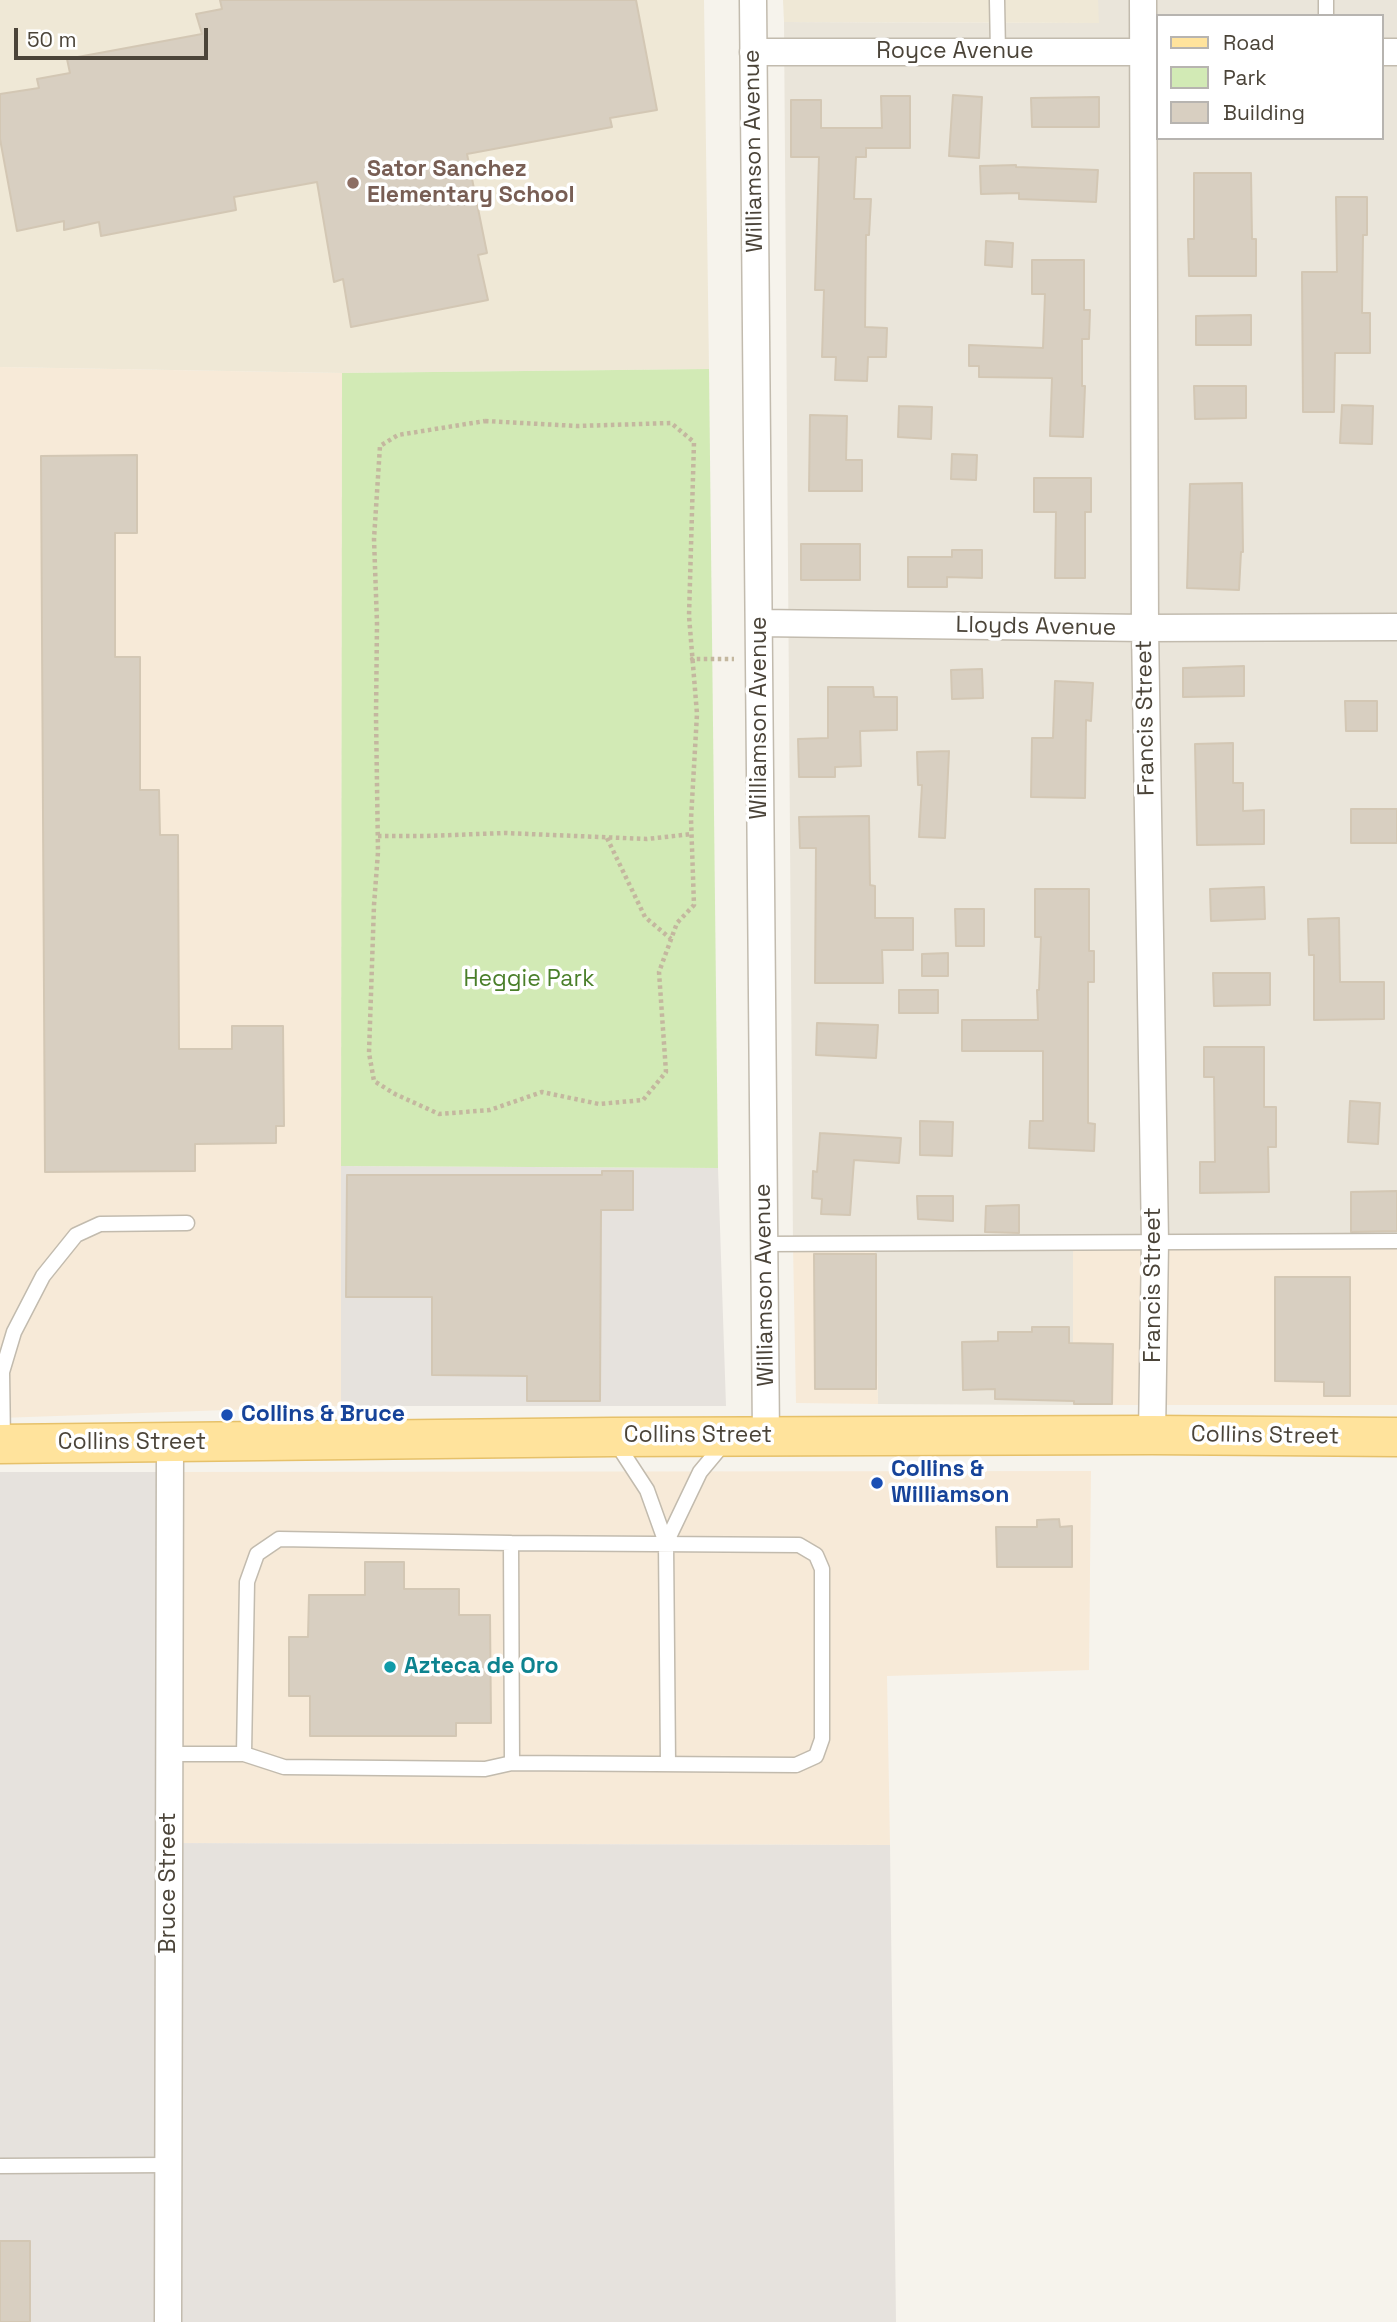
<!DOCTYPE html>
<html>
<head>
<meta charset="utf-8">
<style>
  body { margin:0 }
  #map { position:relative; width:1397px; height:2322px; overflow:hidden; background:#f6f3ec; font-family:"Space Grotesk",sans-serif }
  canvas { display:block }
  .legend { position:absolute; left:1156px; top:14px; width:228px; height:126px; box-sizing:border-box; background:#fff; border:2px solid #b7b4b0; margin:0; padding:9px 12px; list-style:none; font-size:21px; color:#4b4439 }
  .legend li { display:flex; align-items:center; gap:14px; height:35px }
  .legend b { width:35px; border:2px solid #b7b4b0 }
  .scale { position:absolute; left:14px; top:28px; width:194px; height:32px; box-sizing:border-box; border:4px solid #4b4439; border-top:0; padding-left:9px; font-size:21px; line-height:24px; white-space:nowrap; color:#4b4439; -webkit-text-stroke:5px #fff; paint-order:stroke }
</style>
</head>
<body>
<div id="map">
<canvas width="1397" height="2322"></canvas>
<ul class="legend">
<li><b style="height:9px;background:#ffe39c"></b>Road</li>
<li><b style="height:19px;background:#d2eab5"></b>Park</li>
<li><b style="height:19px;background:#d8cfc1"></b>Building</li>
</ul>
<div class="scale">50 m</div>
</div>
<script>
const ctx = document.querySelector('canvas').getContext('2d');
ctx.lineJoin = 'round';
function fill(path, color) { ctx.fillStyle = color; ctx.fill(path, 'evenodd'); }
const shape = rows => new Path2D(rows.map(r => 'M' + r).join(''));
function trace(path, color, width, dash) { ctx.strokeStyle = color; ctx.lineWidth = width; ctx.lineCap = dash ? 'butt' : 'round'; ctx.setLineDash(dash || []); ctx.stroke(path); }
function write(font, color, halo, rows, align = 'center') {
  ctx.font = font + ' "Space Grotesk",sans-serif'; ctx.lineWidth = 7; ctx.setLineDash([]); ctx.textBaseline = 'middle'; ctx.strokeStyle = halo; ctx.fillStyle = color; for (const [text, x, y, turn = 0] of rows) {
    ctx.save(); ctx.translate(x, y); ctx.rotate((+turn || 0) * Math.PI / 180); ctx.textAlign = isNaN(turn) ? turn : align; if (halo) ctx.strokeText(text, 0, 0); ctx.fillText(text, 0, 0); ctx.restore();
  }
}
fill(shape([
  [1098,0,1397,0,1397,1248,1073,1244,1073,1405,878,1404,874,1245,793,1245,784,22,1098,23],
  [1157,16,1381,16,1381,138,1157,138]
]), '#eae5da');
fill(shape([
  [0,367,342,373,341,1406,0,1418],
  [1073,1244,1397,1248,1397,1405,1073,1405],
  [793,1245,875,1245,878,1404,796,1403],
  [1091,1471,1089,1670,887,1676,890,1845,159,1843,168,1472]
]), '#f7ead8');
fill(shape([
  [341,1166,718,1168,726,1406,341,1406],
  [0,1472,168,1472,159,1843,890,1845,896,2322,0,2322]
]), '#e6e2dd');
fill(shape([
  [0,0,704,0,709,369,342,373,0,367],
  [783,0,1098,0,1099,23,784,22]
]), '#efe8d6');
fill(shape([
  [709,369,718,1168,341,1166,342,373]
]), '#d2eab5');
const building = shape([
  [220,0,636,0,657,110,610,118,612,127,467,154,487,253,478,255,488,300,351,327,343,279,334,282,317,182,234,197,236,210,101,236,99,222,64,230,64,221,17,231,0,139,0,94,39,88,37,79,70,73,67,59,202,34,196,14,222,9,220,0],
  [953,95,982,97,979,158,949,156,953,95],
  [881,96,910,96,910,148,866,148,866,157,856,157,854,199,871,199,869,235,866,235,865,327,887,328,886,357,868,357,867,381,835,380,836,357,822,357,824,290,815,290,819,157,791,157,791,100,821,100,821,128,882,128,881,96],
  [1099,97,1099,127,1032,127,1031,98,1099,97],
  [1016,165,1016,167,1098,170,1096,202,1019,199,1019,193,981,194,980,166,1016,165],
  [1194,173,1251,173,1252,239,1256,239,1256,276,1189,276,1188,239,1194,239,1194,173],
  [1336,197,1367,197,1367,235,1363,235,1362,313,1370,313,1370,353,1335,353,1334,412,1303,412,1302,272,1337,272,1336,197],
  [986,241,1013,243,1012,267,985,265,986,241],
  [1032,260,1084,260,1084,310,1090,310,1089,339,1082,339,1082,386,1085,386,1083,437,1050,436,1052,378,979,377,979,366,969,366,969,345,1043,348,1045,294,1032,294,1032,260],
  [1251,315,1251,345,1196,345,1196,316,1251,315],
  [1194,386,1246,386,1246,418,1195,419,1194,386],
  [1342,405,1373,406,1372,444,1340,443,1342,405],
  [899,406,932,407,931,439,898,437,899,406],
  [810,415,847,416,846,460,862,460,862,491,809,491,810,415],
  [952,454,977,455,976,480,951,479,952,454],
  [137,455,137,533,115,533,115,657,140,657,140,790,159,790,160,835,178,835,179,1049,232,1049,232,1026,283,1026,284,1126,276,1126,276,1143,195,1144,195,1171,45,1172,41,456,137,455],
  [1034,478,1091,478,1091,512,1085,512,1085,578,1055,578,1056,512,1034,512,1034,478],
  [1242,483,1243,552,1241,552,1239,590,1187,588,1190,484,1242,483],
  [801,544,860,544,860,580,801,580,801,544],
  [952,550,982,550,982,578,947,577,947,587,908,587,908,557,952,557,952,550],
  [1244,666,1244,696,1183,697,1183,668,1244,666],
  [982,669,983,698,952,699,951,670,982,669],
  [1055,681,1093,683,1091,721,1086,720,1085,798,1031,797,1032,738,1053,738,1055,681],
  [828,687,873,687,874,697,897,697,897,730,860,731,861,766,835,767,835,777,799,777,798,739,828,738,828,687],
  [1345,701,1377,701,1377,731,1346,731,1345,701],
  [1233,743,1233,783,1243,783,1243,811,1264,810,1264,844,1197,845,1195,744,1233,743],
  [949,751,945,838,919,837,922,785,918,785,917,752,949,751],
  [1351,809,1397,809,1397,843,1351,843,1351,809],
  [869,816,870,885,875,886,875,918,913,918,913,950,882,950,883,983,815,983,816,848,800,848,799,817,869,816],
  [1264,887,1265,919,1211,921,1210,889,1264,887],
  [1035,889,1089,889,1089,951,1094,951,1094,982,1088,982,1088,1123,1095,1124,1094,1151,1029,1148,1030,1121,1043,1121,1043,1051,962,1051,962,1020,1038,1020,1037,990,1039,990,1041,937,1035,937,1035,889],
  [955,909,984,909,984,946,956,946,955,909],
  [1339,918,1340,982,1384,982,1384,1019,1314,1020,1314,955,1309,955,1308,919,1339,918],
  [948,953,948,976,922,976,922,954,948,953],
  [1213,973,1270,973,1270,1005,1214,1006,1213,973],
  [899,990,938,990,938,1013,899,1013,899,990],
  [817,1023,878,1025,876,1058,816,1055,817,1023],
  [1204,1047,1264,1047,1264,1107,1276,1107,1276,1147,1268,1147,1269,1192,1200,1193,1200,1162,1215,1162,1214,1077,1204,1077,1204,1047],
  [1350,1101,1380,1103,1378,1144,1348,1142,1350,1101],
  [920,1121,953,1122,952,1156,920,1155,920,1121],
  [820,1133,901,1138,899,1163,854,1160,850,1215,821,1214,822,1199,812,1198,813,1171,817,1172,820,1133],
  [602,1171,633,1171,633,1210,601,1210,600,1401,527,1401,527,1376,432,1375,432,1297,346,1297,347,1175,602,1175,602,1171],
  [1397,1191,1397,1231,1351,1232,1351,1192,1397,1191],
  [917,1196,953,1196,953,1221,918,1219,917,1196],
  [1019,1205,1019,1233,985,1232,986,1206,1019,1205],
  [814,1254,876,1254,876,1389,815,1389,814,1254],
  [1275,1277,1350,1277,1350,1396,1324,1396,1324,1382,1275,1381,1275,1277],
  [1032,1327,1069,1327,1069,1343,1113,1344,1112,1404,1074,1404,1074,1401,995,1399,995,1389,963,1390,962,1342,998,1341,998,1332,1032,1332,1032,1327],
  [1059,1519,1060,1527,1072,1526,1072,1567,997,1567,996,1527,1037,1527,1037,1520,1059,1519],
  [365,1562,404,1562,404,1589,459,1589,459,1615,490,1615,491,1723,456,1723,456,1736,310,1736,310,1696,289,1696,289,1637,308,1637,309,1595,365,1595,365,1562],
  [0,2241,30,2241,30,2322,0,2322,0,2241]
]);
fill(building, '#d8cfc1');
trace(building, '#d3c7b4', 2);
const service = shape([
  [997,0,998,52],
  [1326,0,1326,16],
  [765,1244,1397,1241],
  [615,1441,647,1490,666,1543,668,1763],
  [3,1443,2,1372,14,1332,43,1276,76,1235,100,1224,187,1223],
  [511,1543,799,1545,816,1555,822,1569,822,1739,816,1756,796,1765,512,1763,511,1543],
  [666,1543,700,1472,725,1442],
  [169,1754,244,1754,247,1582,257,1554,279,1539,511,1543],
  [244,1754,284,1767,485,1769,512,1763],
  [0,2166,168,2165]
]);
const minor = shape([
  [753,0,766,1436],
  [1143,0,1145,628,1155,1242,1152,1435],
  [753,52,1157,52],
  [1381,52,1397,52],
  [759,623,1145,628,1397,627],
  [168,2322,170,1443]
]);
const primary = shape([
  [0,1444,612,1437,1152,1435,1397,1437]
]);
trace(service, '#c2bbae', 17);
trace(minor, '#c2bbae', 29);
trace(primary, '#e6c16a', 41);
trace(shape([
  [485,421,578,426,671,423,694,442,689,616,697,714,691,819,694,905,677,923,659,972,666,1072,643,1100,599,1104,542,1092,490,1110,439,1114,395,1094,374,1081,369,1053,374,905,378,852,376,716,377,623,374,539,380,446,398,435,485,421],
  [693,661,692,659,734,659],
  [378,836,426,836,505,833,647,839,692,834],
  [607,838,645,917,671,939]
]), '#c4b79f', 4.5, [3.5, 3.5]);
trace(service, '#fff', 14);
trace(minor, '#fff', 26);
trace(primary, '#ffe39c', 38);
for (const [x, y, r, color] of [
  [353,183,7,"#8d6e63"],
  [227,1415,7,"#1a4fb4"],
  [877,1483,7,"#1a4fb4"],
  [390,1667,7,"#0f9aa8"]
]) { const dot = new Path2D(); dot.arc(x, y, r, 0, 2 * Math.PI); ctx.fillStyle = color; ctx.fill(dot); trace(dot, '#fff', 2.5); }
write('23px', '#4b4439', '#fff', [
  ["Royce Avenue",955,52],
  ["Williamson Avenue",754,151,-91],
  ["Lloyds Avenue",1036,627,1],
  ["Williamson Avenue",760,718,-90],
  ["Francis Street",1146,718,-91],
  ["Williamson Avenue",765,1285,-91],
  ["Francis Street",1154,1285,-90],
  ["Collins Street",698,1436],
  ["Collins Street",1265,1436,1],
  ["Collins Street",132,1443],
  ["Bruce Street",169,1883,-90]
]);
write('bold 23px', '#785e54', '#fff', [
  ["Sator Sanchez",367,170],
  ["Elementary School",367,196]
], 'left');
write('23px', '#4a7f2a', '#fff', [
  ["Heggie Park",529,980]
]);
write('bold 23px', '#164399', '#fff', [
  ["Collins & Bruce",241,1415],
  ["Collins &",891,1470],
  ["Williamson",891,1496]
], 'left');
write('bold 23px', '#0d838f', '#fff', [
  ["Azteca de Oro",404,1667]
], 'left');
</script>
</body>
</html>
